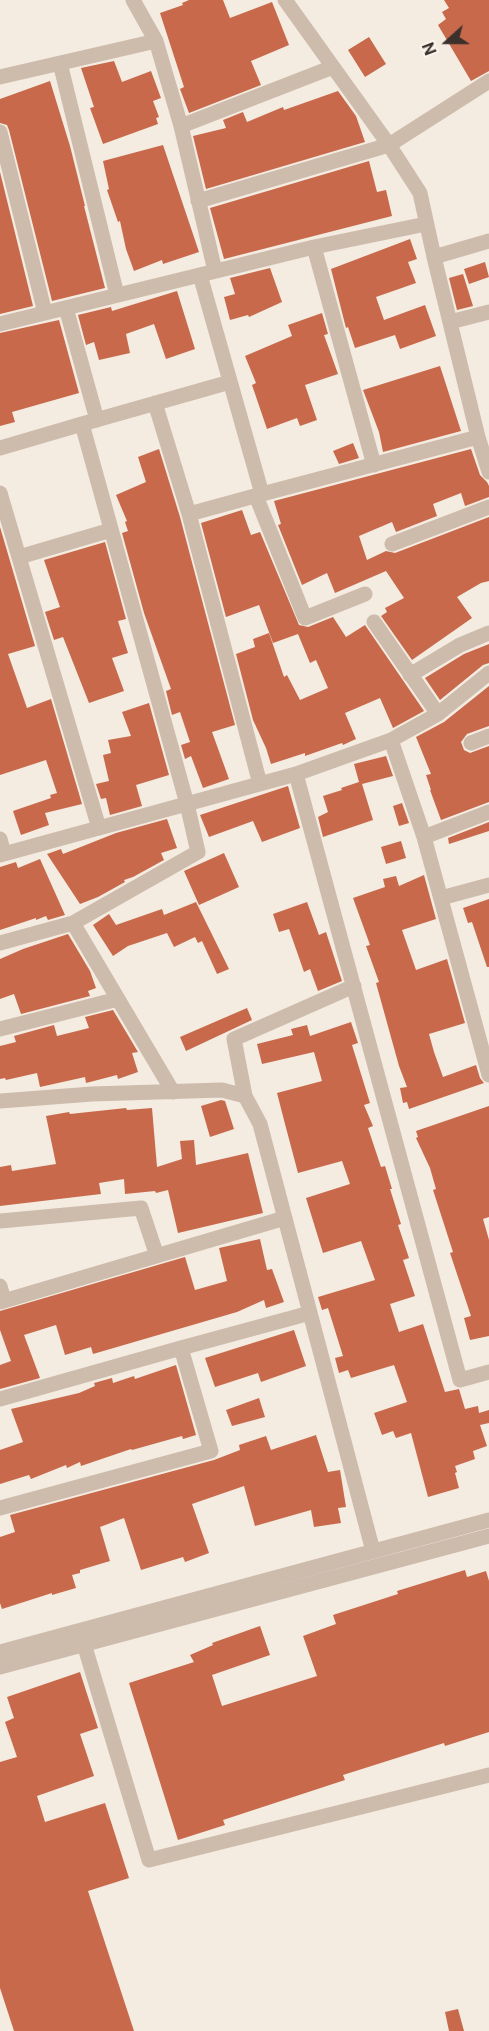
<!DOCTYPE html>
<html>
<head>
<meta charset="utf-8">
<style>
  body { margin:0 }
  #map { position:relative; width:489px; height:2031px; overflow:hidden; background:#f4ebe1; font-family:"Public Sans",sans-serif }
  canvas { display:block }
  .north { position:absolute; left:417px; top:12px; width:60px; height:60px; -webkit-text-stroke:4px #fbf5ee; paint-order:stroke; rotate:249deg; font-size:16px; font-weight:700; line-height:24px; text-align:center; color:#3b302b }
  .north::after { content:''; display:block; margin:auto; width:21px; height:27px; background:#3b302b; clip-path:polygon(50% 0,100% 100%,50% 72%,0 100%) }
</style>
</head>
<body>
<div id="map">
<canvas width="489" height="2031"></canvas>
<div class="north">N</div>
</div>
<script>
const ctx = document.querySelector('canvas').getContext('2d');
ctx.lineJoin = 'round';
function fill(path, color) { ctx.fillStyle = color; ctx.fill(path, 'evenodd'); }
const shape = rows => new Path2D(rows.map(r => 'M' + r).join(''));
function trace(path, color, width, dash) { ctx.strokeStyle = color; ctx.lineWidth = width; ctx.lineCap = dash ? 'butt' : 'round'; ctx.setLineDash(dash || []); ctx.stroke(path); }
fill(shape([
  [189,0,223,0,230,18,272,2,289,45,251,61,261,85,189,113,180,89,184,87,160,13,183,5,182,3],
  [444,0,489,0,489,71,471,81,438,25,446,19,442,12,449,8],
  [369,37,386,64,365,77,348,50],
  [114,61,122,82,151,71,161,98,153,101,159,117,156,118,158,124,103,144,90,108,94,107,81,68],
  [50,81,70,146,85,206,84,206,105,288,52,301,9,130,7,125,0,123,0,99],
  [338,91,356,116,365,142,206,189,193,136,226,128,223,120,243,112,247,122,283,107,284,110],
  [163,145,199,252,163,264,162,260,134,271,126,249,120,221,118,222,107,190,109,189,103,161],
  [369,161,377,192,386,190,392,216,224,259,210,208],
  [0,172,33,306,0,314],
  [410,239,417,259,408,262,416,283,376,297,384,320,425,305,436,336,400,349,395,335,355,348,348,327,346,328,331,269],
  [485,262,489,277,469,284,464,269],
  [270,268,282,302,249,317,248,315,230,320,224,297,235,294,230,278],
  [463,274,473,306,457,310,449,278],
  [177,291,195,349,166,359,154,324,126,334,130,353,99,360,94,342,86,345,78,315,111,307,112,311],
  [322,313,328,334,324,335,338,374,305,385,317,420,300,426,297,418,267,429,252,385,256,383,245,356,292,336,288,325],
  [59,320,79,393,12,412,15,422,0,426,0,333],
  [440,366,461,431,383,452,379,432,363,390],
  [353,443,359,458,339,464,333,451],
  [159,449,180,517,235,725,212,732,229,779,203,788,191,756,185,759,181,745,190,742,180,712,172,715,166,691,171,689,144,613,122,533,128,531,125,522,127,521,116,495,146,482,138,457],
  [471,449,480,475,487,482,489,486,489,497,465,506,461,493,433,504,437,516,396,532,392,522,359,536,367,560,386,551,395,553,489,517,489,581,481,583,457,597,472,618,412,660,381,616,387,612,385,608,404,598,386,571,335,593,327,573,302,585,278,525,281,524,274,501],
  [242,510,251,535,260,532,299,625,308,627,333,617,346,637,365,625,424,711,393,728,380,698,345,713,356,739,343,745,342,743,305,756,305,753,271,764,266,748,253,720,236,654,255,647,253,639,269,633,284,677,287,675,300,700,328,688,316,660,310,663,298,634,273,643,259,605,226,617,201,523],
  [0,527,35,646,8,654,27,708,51,699,82,804,45,813,49,825,21,835,13,811,51,798,50,795,57,793,46,760,0,775],
  [105,542,126,619,118,621,128,653,112,658,124,691,89,703,63,637,54,640,45,612,60,607,44,560],
  [489,644,489,663,483,665,440,700,425,678,464,654],
  [489,686,489,726,467,734,461,742,464,750,470,753,489,746,489,802,441,820,430,790,431,790,426,775,431,774,416,737,444,722],
  [149,703,169,775,136,785,142,806,110,815,106,798,101,799,96,784,109,781,103,755,111,753,108,740,131,736,122,712],
  [386,756,393,776,362,784,373,820,323,837,318,817,328,812,323,796,342,790,341,788,359,782,354,764],
  [288,786,300,828,262,842,253,821,209,837,200,815],
  [402,803,409,823,399,826,393,806],
  [167,819,177,848,161,853,164,860,133,877,124,880,125,882,98,897,80,904,47,854,61,849,63,854,116,833],
  [489,822,489,831,449,844,448,838],
  [401,841,406,858,386,864,381,847],
  [224,853,239,887,199,905,184,871],
  [40,859,65,915,48,920,46,916,36,920,36,918,0,930,0,867,16,862,18,868],
  [424,875,436,919,402,930,416,970,447,959,465,1023,429,1034,434,1052,443,1077,476,1065,480,1078,484,1083,409,1109,407,1102,403,1103,400,1088,407,1087,399,1066,376,983,379,982,366,946,370,945,353,898,385,887,383,879,396,876,399,886],
  [489,899,489,967,487,967,472,922,468,923,463,908],
  [196,902,229,969,217,974,202,941,198,943,195,937,174,947,167,933,128,946,113,956,93,925,109,914,116,925,162,909,164,915],
  [307,902,319,935,326,932,342,981,318,991,310,969,304,972,289,929,279,932,273,914],
  [68,934,90,971,96,988,88,991,90,996,21,1014,14,994,0,999,0,959,23,949],
  [247,1008,252,1020,186,1051,180,1037],
  [113,1010,138,1052,132,1053,138,1072,118,1079,117,1075,86,1083,85,1077,40,1087,37,1073,6,1080,5,1078,0,1079,0,1046,16,1042,14,1036,54,1025,57,1036,89,1028,85,1017],
  [351,1022,358,1043,352,1045,370,1103,364,1105,373,1126,368,1128,381,1167,385,1166,392,1189,390,1189,401,1224,398,1225,409,1258,403,1260,415,1296,390,1304,399,1332,423,1324,445,1392,459,1389,465,1409,478,1406,479,1413,489,1410,489,1423,480,1425,487,1446,473,1451,475,1459,455,1466,457,1472,455,1473,459,1488,428,1497,411,1433,396,1438,393,1431,382,1435,374,1413,407,1402,394,1365,351,1378,348,1370,339,1373,335,1358,343,1356,328,1308,322,1310,318,1297,375,1280,361,1241,323,1253,306,1198,350,1184,342,1161,298,1173,285,1124,277,1093,322,1081,314,1052,262,1064,257,1044,293,1035,291,1029,307,1025,310,1036],
  [221,1100,225,1101,234,1129,210,1137,201,1106],
  [489,1106,489,1217,483,1219,489,1240,489,1336,470,1340,464,1318,471,1316,450,1253,453,1252,433,1190,436,1189,430,1168,416,1138,418,1137,416,1131],
  [126,1108,127,1110,152,1108,157,1167,182,1159,180,1141,194,1140,196,1165,248,1153,263,1213,178,1233,168,1190,156,1193,155,1191,125,1194,124,1179,99,1183,101,1194,0,1206,0,1167,11,1165,12,1171,56,1164,46,1116,69,1112,70,1114],
  [260,1239,267,1270,272,1269,284,1302,266,1308,264,1300,237,1312,93,1354,91,1347,65,1355,56,1325,24,1335,40,1378,0,1389,0,1365,11,1361,0,1330,0,1311,185,1257,195,1290,227,1281,219,1248],
  [294,1330,306,1366,261,1382,258,1373,215,1387,205,1358],
  [176,1365,196,1435,183,1439,182,1436,132,1450,131,1449,81,1466,80,1462,67,1468,66,1465,31,1479,29,1475,0,1484,0,1450,23,1442,11,1409,79,1393,95,1386,94,1383,112,1378,113,1383,134,1376,135,1379],
  [259,1398,265,1417,232,1426,226,1410],
  [316,1435,328,1472,340,1470,346,1507,338,1508,341,1523,314,1527,311,1510,255,1526,244,1486,192,1504,209,1553,185,1562,183,1557,141,1570,124,1518,100,1527,110,1561,80,1570,80,1573,72,1575,76,1588,52,1595,52,1593,2,1609,0,1603,0,1537,15,1532,10,1515,214,1460,240,1450,239,1445,266,1436,271,1450],
  [465,1570,467,1577,486,1571,489,1581,489,1732,445,1746,444,1743,343,1775,345,1780,223,1820,225,1825,178,1840,129,1683,194,1662,190,1655,213,1645,212,1643,260,1626,270,1655,212,1675,222,1706,317,1676,303,1636,336,1624,333,1615,398,1594,397,1591],
  [80,1672,98,1728,80,1734,94,1776,37,1796,45,1822,105,1803,129,1878,88,1891,134,2031,14,2031,0,1988,0,1762,17,1757,5,1722,14,1718,7,1697],
  [458,2009,464,2031,449,2031,445,2012]
]), '#c8694b');
trace(shape([
  [133,0,156,41,181,126,215,271],
  [60,63,117,295],
  [0,77,156,41],
  [489,81,389,145,420,193,434,257,489,241],
  [181,126,333,67],
  [0,132,45,313],
  [198,201,389,145,285,0],
  [314,247,374,465],
  [200,275,262,494,189,514,260,784],
  [66,308,97,420],
  [450,322,489,312],
  [0,324,314,247,426,224],
  [155,403,189,514],
  [82,424,230,382],
  [478,437,489,472],
  [0,448,82,424,187,804,198,852,73,923,173,1092],
  [0,493,99,828],
  [262,494,478,437,434,257],
  [256,496,305,618,365,594],
  [392,544,489,507],
  [19,557,111,530],
  [374,622,438,714],
  [410,675,460,645,489,633],
  [391,740,438,714,489,673],
  [471,743,489,736],
  [296,774,460,1380,489,1372],
  [424,837,489,812],
  [0,839,4,854],
  [0,855,296,774,391,740,424,837,489,1075],
  [441,898,489,885],
  [0,943,73,923],
  [0,1029,118,999],
  [245,1096,234,1039,354,986],
  [0,1101,92,1094,222,1090,245,1096,260,1124,373,1551],
  [0,1221,141,1208,157,1256],
  [0,1286,4,1300],
  [0,1302,285,1218],
  [0,1399,181,1348],
  [0,1508,211,1451,181,1348,310,1313],
  [84,1644,149,1860,489,1775],
  [0,1652,489,1520],
  [0,1667,489,1536]
]), '#cdbbac', 15);
</script>
</body>
</html>
